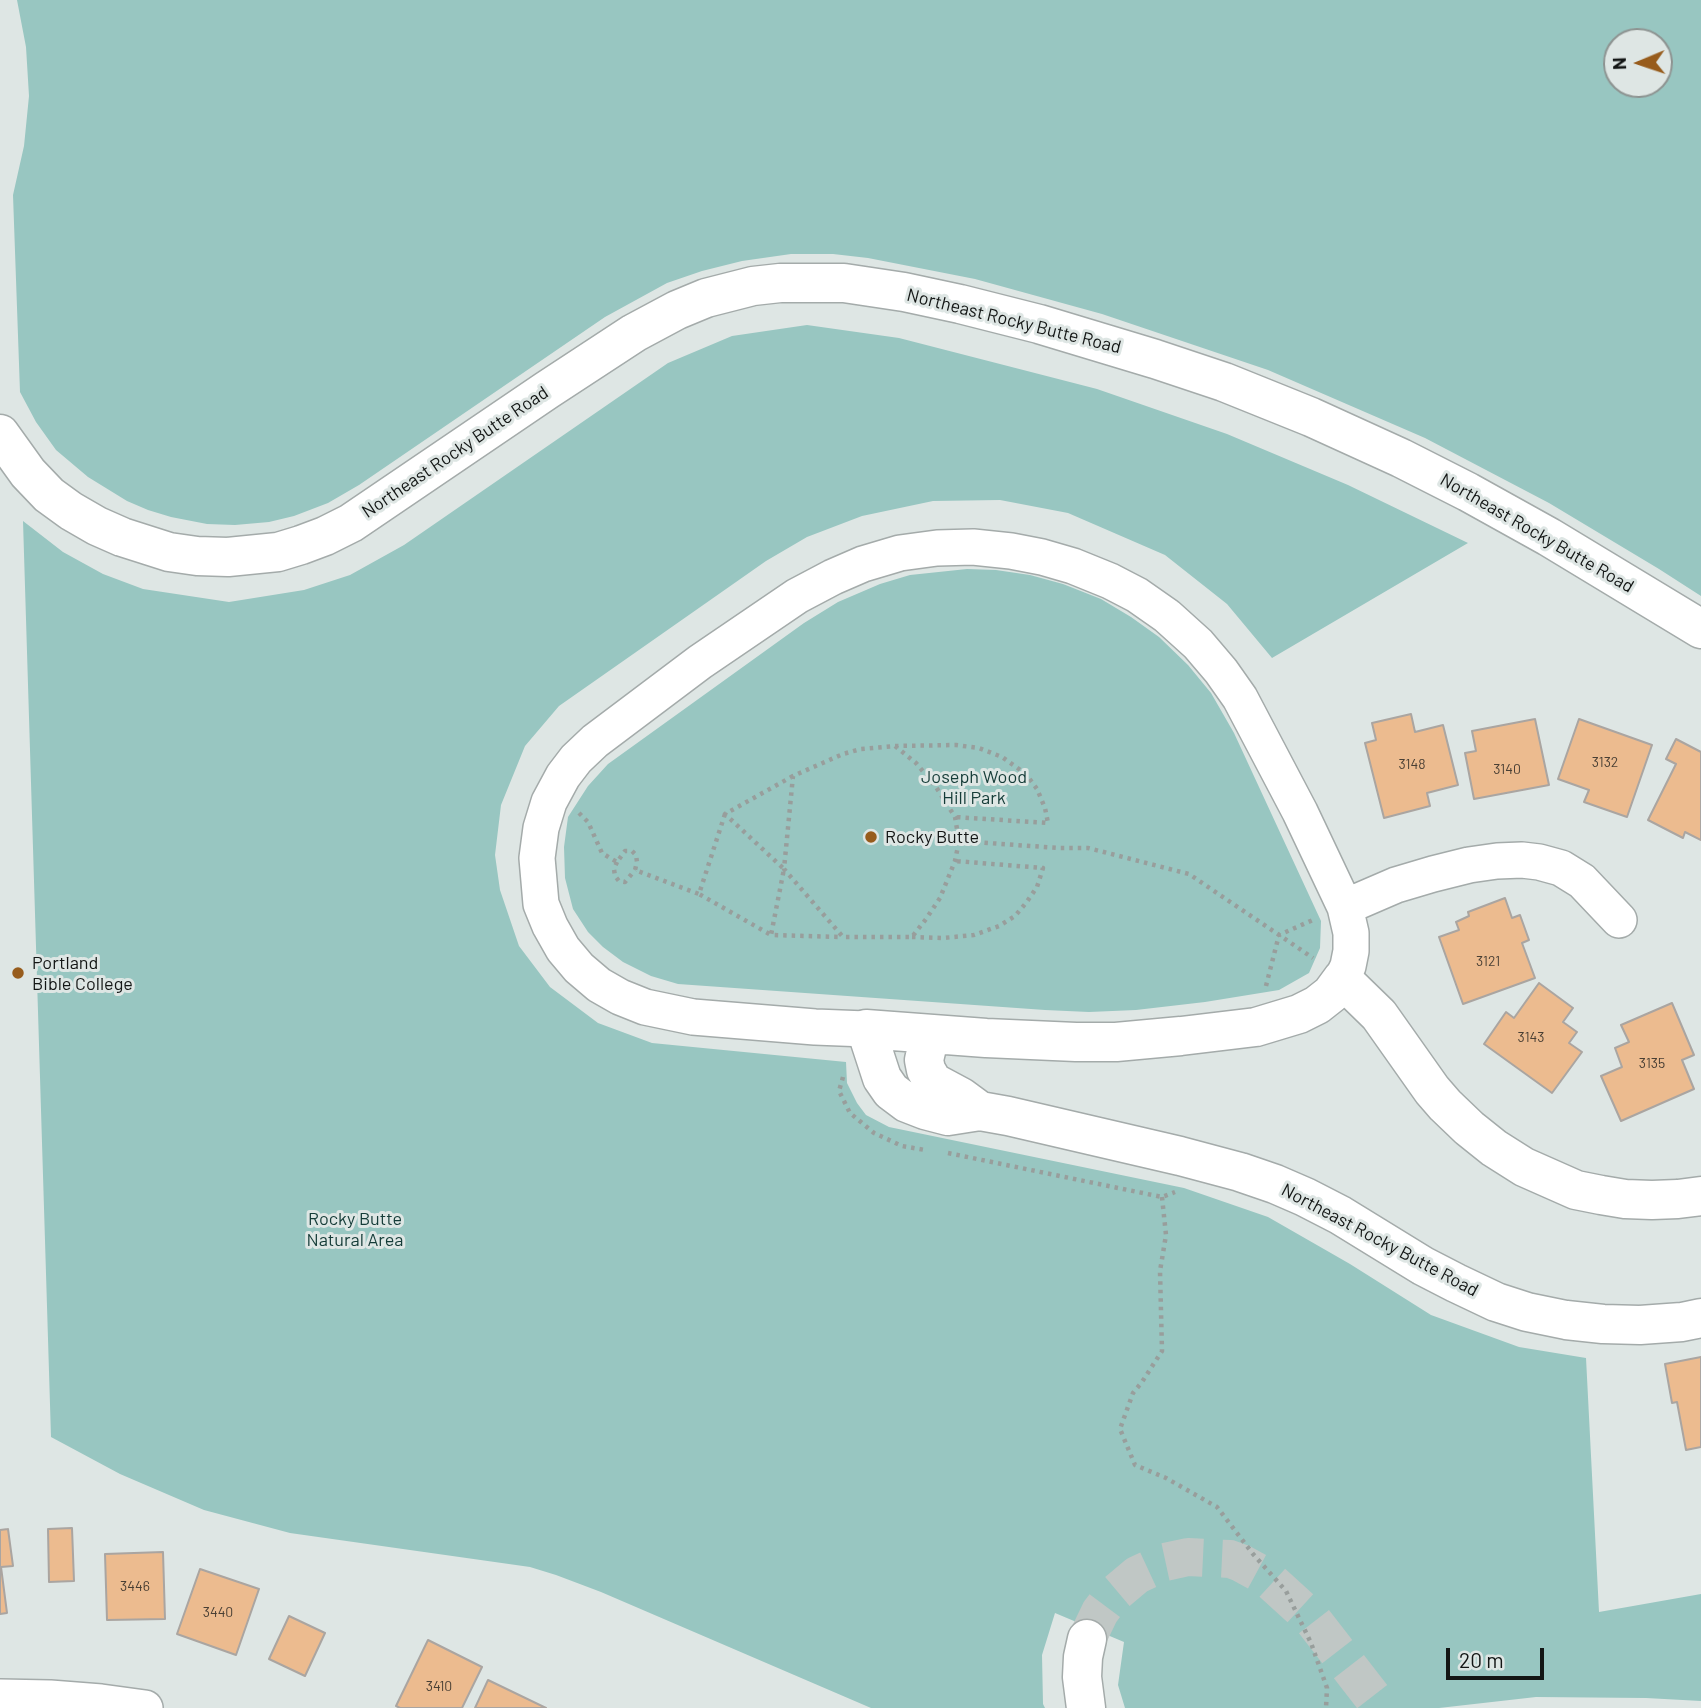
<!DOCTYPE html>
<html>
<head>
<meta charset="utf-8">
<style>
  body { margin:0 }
  #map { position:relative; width:1701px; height:1708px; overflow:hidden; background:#dee6e4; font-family:Barlow,sans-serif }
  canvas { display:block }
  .north { position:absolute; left:1603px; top:28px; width:70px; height:70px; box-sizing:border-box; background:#dee6e4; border:2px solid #8d9391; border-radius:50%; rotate:268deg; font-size:19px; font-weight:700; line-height:28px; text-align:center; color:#131615 }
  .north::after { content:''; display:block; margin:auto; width:24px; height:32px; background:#975c1c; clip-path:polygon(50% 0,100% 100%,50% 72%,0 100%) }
  .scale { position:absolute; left:1446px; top:1648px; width:98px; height:32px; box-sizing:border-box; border:4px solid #131615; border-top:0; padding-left:9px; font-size:21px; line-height:24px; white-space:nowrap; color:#131615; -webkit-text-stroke:5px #dee6e4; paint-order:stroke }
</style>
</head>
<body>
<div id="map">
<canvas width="1701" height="1708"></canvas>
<div class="north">N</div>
<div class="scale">20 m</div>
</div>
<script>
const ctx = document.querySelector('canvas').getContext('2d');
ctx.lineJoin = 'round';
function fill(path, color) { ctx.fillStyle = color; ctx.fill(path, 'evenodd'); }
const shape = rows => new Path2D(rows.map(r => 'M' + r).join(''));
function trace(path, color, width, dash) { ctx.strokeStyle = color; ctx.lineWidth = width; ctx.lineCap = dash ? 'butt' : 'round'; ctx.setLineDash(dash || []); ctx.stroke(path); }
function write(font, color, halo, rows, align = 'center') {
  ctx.font = font + ' Barlow,sans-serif'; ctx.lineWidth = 6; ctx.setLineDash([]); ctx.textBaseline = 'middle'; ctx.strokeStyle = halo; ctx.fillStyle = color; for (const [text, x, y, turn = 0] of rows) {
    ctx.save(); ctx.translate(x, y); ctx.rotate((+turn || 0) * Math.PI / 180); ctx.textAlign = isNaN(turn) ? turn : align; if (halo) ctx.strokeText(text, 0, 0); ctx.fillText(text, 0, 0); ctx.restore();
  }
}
fill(shape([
  [17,0,1701,0,1701,596,1659,569,1549,503,1425,438,1268,370,1102,314,975,279,868,258,833,254,791,254,742,261,702,271,667,283,605,317,359,485,328,503,294,516,269,522,235,525,207,524,171,517,148,510,127,501,88,477,56,450,36,422,20,392,13,195,24,146,29,96,26,47],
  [1659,42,1659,84,1617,84,1617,42],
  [807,325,899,338,1097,389,1227,434,1348,485,1468,543,1272,658,1227,604,1165,555,1068,513,1000,500,933,501,862,516,807,537,766,561,559,706,525,746,501,805,495,855,500,890,519,946,550,987,598,1023,652,1043,846,1062,847,1083,857,1103,866,1115,889,1127,1184,1188,1268,1217,1350,1264,1431,1315,1519,1347,1586,1358,1599,1612,1701,1594,1701,1701,1646,1698,1536,1697,1439,1708,1125,1708,1118,1685,1124,1642,1055,1613,1042,1655,1043,1704,1045,1708,871,1708,601,1592,556,1575,530,1567,290,1533,204,1510,120,1474,51,1437,23,521,63,552,103,574,143,589,229,602,304,590,350,575,404,545,668,363,732,336],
  [967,569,996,570,1030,575,1063,584,1101,599,1131,617,1159,637,1188,665,1211,693,1234,733,1321,921,1320,948,1309,973,1279,990,1205,1002,1136,1010,1089,1012,1045,1010,678,984,651,976,623,962,603,947,588,932,573,909,565,878,564,847,568,817,588,786,608,764,804,623,838,602,880,584,910,575]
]), '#98c6c1');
const building = shape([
  [1411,714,1415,732,1443,725,1458,785,1427,793,1430,806,1384,818,1365,743,1376,740,1372,723,1411,714],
  [1535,719,1549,785,1474,799,1465,753,1476,751,1472,731,1535,719],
  [1579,719,1652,745,1627,817,1584,802,1589,790,1558,779,1579,719],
  [1676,739,1701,752,1701,840,1685,832,1683,838,1648,820,1676,764,1666,759,1676,739],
  [1505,898,1512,918,1520,915,1529,940,1522,943,1535,978,1463,1004,1439,937,1459,930,1456,922,1469,916,1468,912,1505,898],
  [1539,983,1573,1008,1563,1022,1577,1032,1569,1043,1582,1052,1552,1093,1484,1044,1506,1012,1514,1018,1539,983],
  [1672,1003,1694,1055,1682,1060,1694,1089,1621,1121,1601,1076,1622,1067,1615,1048,1629,1042,1621,1025,1672,1003],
  [1701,1357,1701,1447,1686,1450,1677,1402,1672,1403,1665,1364,1701,1357],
  [72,1528,74,1581,49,1582,48,1529,72,1528],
  [8,1529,13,1566,1,1567,7,1613,0,1614,0,1530,8,1529],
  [163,1552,165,1619,107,1620,105,1554,163,1552],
  [200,1569,259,1589,236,1655,177,1634,200,1569],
  [289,1616,325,1633,305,1676,269,1659,289,1616],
  [428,1640,482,1667,462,1708,400,1708,396,1706,428,1640],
  [488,1680,546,1708,475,1708,488,1680]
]);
fill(building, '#ecbb8f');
trace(building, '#aaa5a1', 2);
trace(shape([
  [1087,1639,1100,1612,1112,1596,1137,1575,1165,1562,1188,1557,1230,1559,1241,1563,1265,1576,1312,1619,1381,1708]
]), '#c0c7c5', 38, [38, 19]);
const street = shape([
  [1345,907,1396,885,1433,874,1469,865,1497,861,1522,860,1539,862,1561,868,1582,881,1619,920],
  [866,1029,815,1027,693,1017,645,1007,620,997,599,985,579,968,563,949,550,926,541,904,537,858,541,828,549,802,563,776,576,759,595,741,700,662,797,596,833,577,863,564,900,553,937,548,973,547,1011,551,1042,557,1073,566,1110,581,1137,595,1167,616,1198,644,1221,671,1240,698,1300,812,1345,907,1351,933,1351,951,1348,966,1342,979],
  [0,1697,50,1698,101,1702,145,1708]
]);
const secondary = shape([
  [0,434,28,473,49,495,71,511,97,526,122,537,169,552,197,556,228,557,278,552,301,545,325,536,351,523,547,390,634,333,677,310,706,298,753,286,780,283,844,283,904,292,960,304,1039,324,1155,359,1224,382,1311,417,1401,458,1468,492,1549,537,1701,629],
  [930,1034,924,1060,926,1070,933,1082,961,1097,980,1111],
  [1701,1196,1678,1199,1652,1200,1625,1199,1601,1195,1576,1190,1524,1167,1494,1148,1469,1128,1445,1105,1432,1090,1379,1015,1342,979,1331,994,1317,1005,1299,1014,1256,1027,1181,1036,1116,1042,1076,1042,986,1038,866,1029,882,1078,891,1091,907,1103,925,1110,948,1116,980,1111,1008,1116,1180,1156,1240,1172,1275,1184,1305,1197,1340,1215,1423,1266,1456,1283,1496,1302,1527,1312,1566,1320,1603,1324,1640,1325,1682,1322,1701,1318],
  [1086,1708,1082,1677,1083,1657,1087,1639]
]);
trace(street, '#a4abaa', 38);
trace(secondary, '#a4abaa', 41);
trace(shape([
  [895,746,916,763,936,787,955,817,959,841,955,861,940,898,926,919,912,937,843,937,784,869,793,776,843,754,861,749,895,746],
  [895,746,956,745,979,748,1002,757,1026,774,1037,789,1045,808,1048,823,955,817],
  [793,776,725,814,784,869,771,935,842,937],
  [579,813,588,822,602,853,610,858,617,862,625,851,632,851,636,855,637,862,635,870,699,894],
  [725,814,699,894,771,935],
  [959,841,1059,848,1088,848,1189,874,1313,958],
  [617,862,614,869,615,876,619,881,625,882,635,870],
  [912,937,943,938,974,935,999,926,1015,916,1026,903,1037,887,1043,868,955,861],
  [1266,986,1279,935,1315,919],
  [843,1077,839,1091,850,1113,874,1133,902,1146,925,1150],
  [948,1153,1162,1197,1175,1192],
  [1162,1197,1166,1235,1160,1271,1162,1351,1142,1382,1133,1393,1120,1429,1135,1465,1166,1478,1217,1507,1253,1554,1286,1591,1311,1643,1327,1688,1326,1708]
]), '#989e9c', 4.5, [3.5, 5]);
trace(street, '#fff', 35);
trace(secondary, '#fff', 38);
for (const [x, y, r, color] of [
  [871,837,7,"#975c1c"],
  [18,973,7,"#975c1c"]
]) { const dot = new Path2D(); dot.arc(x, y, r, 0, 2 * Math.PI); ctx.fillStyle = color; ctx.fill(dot); trace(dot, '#dee6e4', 2.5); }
write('14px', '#493f34', null, [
  ["3132",1605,762],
  ["3148",1412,764],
  ["3140",1507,769],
  ["3121",1488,961],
  ["3143",1531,1037],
  ["3135",1652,1063],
  ["3446",135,1586],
  ["3440",218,1612],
  ["3410",439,1686]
]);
write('18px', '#131615', '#dee6e4', [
  ["Northeast Rocky Butte Road",1014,321,14],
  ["Northeast Rocky Butte Road",455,452,-34],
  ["Northeast Rocky Butte Road",1537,533,30],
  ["Northeast Rocky Butte Road",1380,1240,28]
]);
write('18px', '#153c38', '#dee6e4', [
  ["Joseph Wood",974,777],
  ["Hill Park",974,798],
  ["Rocky Butte",355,1219],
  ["Natural Area",355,1240]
]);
write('18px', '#131615', '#dee6e4', [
  ["Rocky Butte",885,837],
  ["Portland",32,963],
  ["Bible College",32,984]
], 'left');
</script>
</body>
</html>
